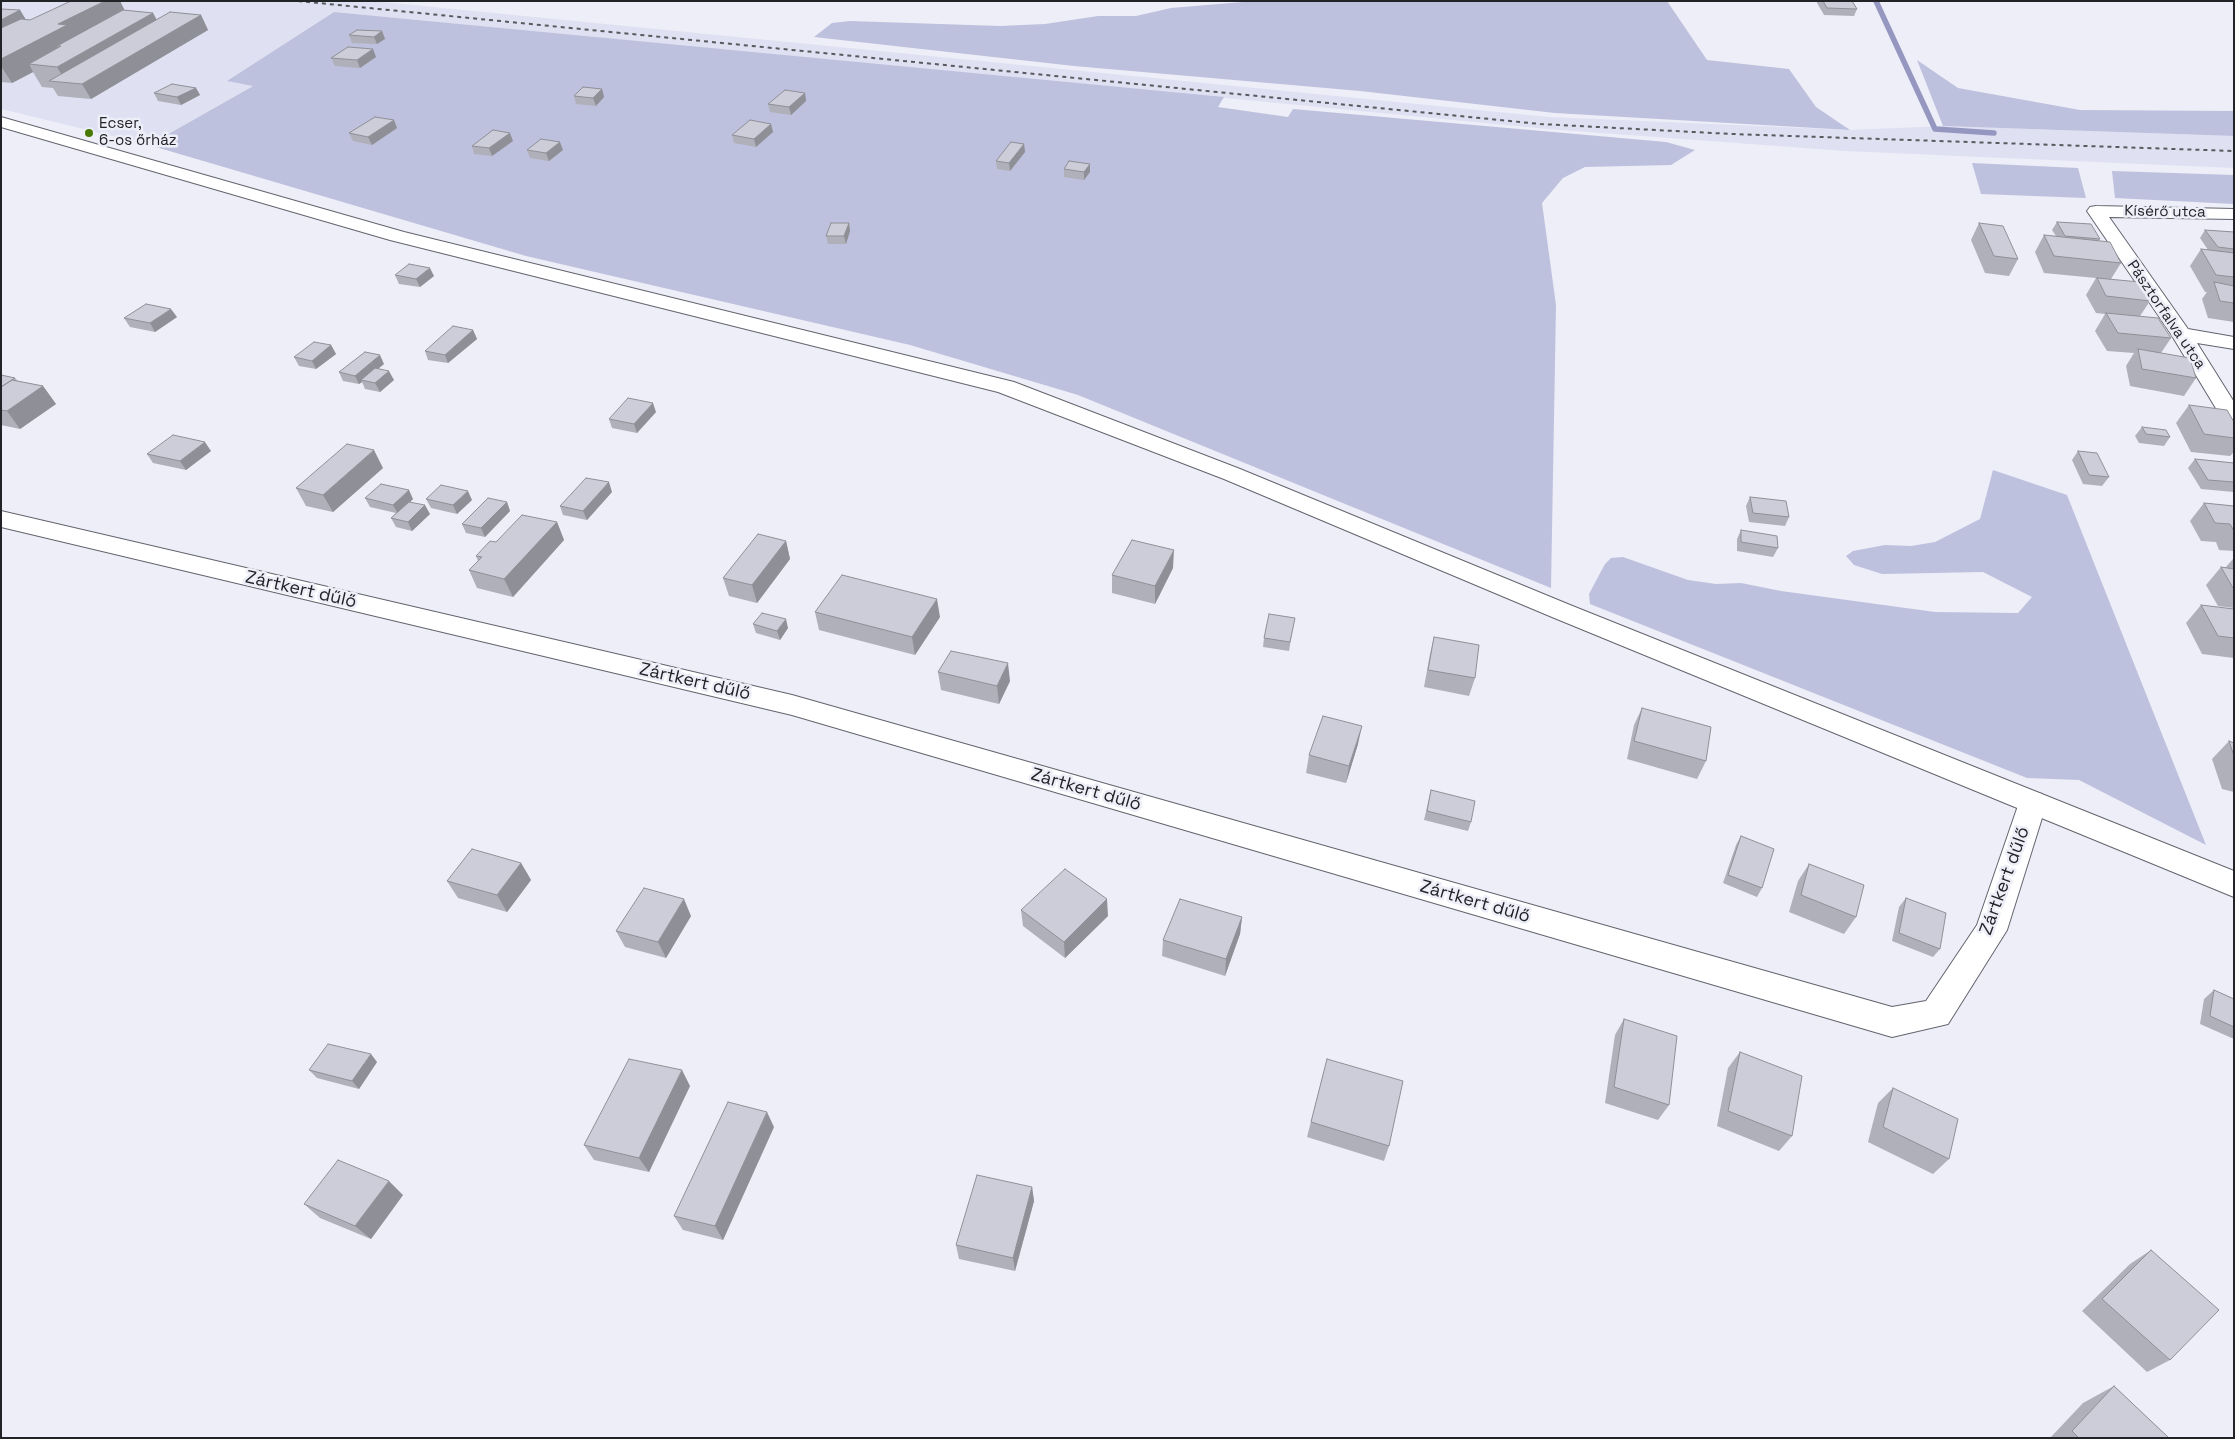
<!DOCTYPE html>
<html>
<head>
<meta charset="utf-8">
<style>
  body { margin:0 }
  #map { position:relative; width:2235px; height:1439px; overflow:hidden; background:#edeef8; font-family:"Space Grotesk",sans-serif }
  canvas { display:block }
  .frame { position:absolute; inset:0; border:2px solid #222326; pointer-events:none }
</style>
</head>
<body>
<div id="map">
<canvas width="2235" height="1439"></canvas>
<div class="frame"></div>
</div>
<script>
const ctx = document.querySelector('canvas').getContext('2d');
ctx.lineJoin = 'round';
function fill(path, color) { ctx.fillStyle = color; ctx.fill(path, 'evenodd'); }
const shape = rows => new Path2D(rows.map(r => 'M' + r).join(''));
function trace(path, color, width, dash) { ctx.strokeStyle = color; ctx.lineWidth = width; ctx.lineCap = dash ? 'butt' : 'round'; ctx.setLineDash(dash || []); ctx.stroke(path); }
function write(font, color, halo, rows, align = 'center') {
  ctx.font = font + ' "Space Grotesk",sans-serif'; ctx.lineWidth = 5; ctx.setLineDash([]); ctx.textBaseline = 'middle'; ctx.strokeStyle = halo; ctx.fillStyle = color; for (const [text, x, y, turn = 0] of rows) {
    ctx.save(); ctx.translate(x, y); ctx.rotate((+turn || 0) * Math.PI / 180); ctx.textAlign = isNaN(turn) ? turn : align; if (halo) ctx.strokeText(text, 0, 0); ctx.fillText(text, 0, 0); ctx.restore();
  }
}
fill(shape([
  [1,1,372,1,1549,117,1850,130,1943,126,2234,136,2234,168,1845,151,1547,129,334,12,228,81,254,85,149,145,1,109]
]), '#dfe0f2');
fill(shape([
  [1255,1,1667,1,1707,60,1789,69,1816,107,1850,130,1555,113,1360,91,1074,66,814,37,832,23,850,21,1000,26,1045,24,1098,16,1136,16,1171,8],
  [334,12,1224,97,1218,107,1288,117,1293,109,1666,142,1695,150,1671,165,1585,167,1563,178,1542,203,1556,305,1551,588,1078,395,910,345,526,256,149,145,253,86,227,81],
  [1917,60,1958,88,2080,110,2234,111,2234,136,1943,126],
  [1972,163,2078,168,2086,198,1981,194],
  [2112,171,2234,175,2234,204,2115,198],
  [1993,470,2067,495,2206,845,2079,780,2027,778,1590,604,1589,594,1605,564,1611,558,1623,557,1688,580,1716,584,1741,583,1781,591,1935,612,2018,613,2032,597,1983,572,1882,574,1854,565,1846,556,1853,551,1885,545,1911,546,1935,542,1980,519]
]), '#bec1dd');
trace(shape([
  [1876,1,1935,129,1994,133]
]), '#9597c0', 5.5);
const minor = shape([
  [2096,206,2234,209,2234,219,2109,217,2188,329,2234,337,2234,349,2197,343,2234,402,2234,427,2226,425,2223,420,2171,334,2087,211,2090,207,2096,206],
  [1,511,792,695,1892,1007,1926,1001,1977,925,2022,794,2032,791,2042,794,2047,802,2007,930,1948,1024,1892,1037,792,715,1,527,1,511]
]);
const secondary = shape([
  [1,117,404,232,1014,382,1240,469,1570,605,2234,871,2234,897,1552,617,1224,479,998,392,390,240,1,127,1,117]
]);
trace(minor, '#63646d', 2);
trace(secondary, '#63646d', 2);
fill(minor, '#fff');
fill(secondary, '#fff');
trace(shape([
  [298,1,1540,124,1732,134,2234,151]
]), '#595a5f', 2, [4, 4]);
fill(shape([
  [120,1,124,10,153,13,157,20,201,15,208,30,91,99,58,96,53,88,42,87,33,72,12,83,1,82,1,9,20,10,26,20,30,20],
  [1817,1,1852,1,1857,9,1854,16,1824,15,1817,3],
  [382,31,385,39,377,44,352,43,349,35],
  [373,49,376,57,360,68,335,66,331,58],
  [196,88,200,95,181,105,158,101,154,93],
  [602,89,604,97,596,106,576,104,574,96],
  [805,93,806,101,791,115,770,112,768,104],
  [394,120,397,128,372,145,353,141,349,133],
  [771,124,773,132,756,147,734,143,732,135],
  [513,141,492,156,474,154,472,146],
  [1024,144,1025,152,1010,171,997,169,996,161],
  [527,150,563,150,549,161,530,158],
  [1090,164,1090,172,1084,180,1064,177,1064,169],
  [2057,222,2100,239,2099,241,2121,263,2111,279,2150,301,2140,316,2171,338,2161,353,2196,378,2184,396,2130,386,2126,366,2134,353,2107,351,2095,331,2105,314,2096,313,2086,295,2096,278,2044,273,2035,252,2044,235,2056,236,2052,230],
  [849,223,850,231,846,244,828,244,826,236],
  [1979,223,2018,259,2009,276,1985,273,1971,240],
  [2205,230,2234,232,2234,322,2208,318,2202,299,2207,292,2205,292,2190,266,2201,249,2208,250,2200,238],
  [395,275,434,276,420,287,399,284],
  [177,317,155,332,130,327,124,318],
  [473,330,477,339,448,363,428,360,425,351],
  [331,345,336,354,316,369,299,366,294,357],
  [384,364,378,369,394,380,380,392,365,389,362,382,359,384,343,381,339,372],
  [1,375,15,378,18,381,43,386,56,404,20,429,1,425],
  [2189,405,2234,422,2234,452,2230,456,2191,452,2176,423],
  [656,412,637,433,612,428,609,419],
  [2142,427,2170,437,2164,446,2139,443,2135,436],
  [211,451,186,470,153,463,147,454],
  [2078,451,2109,477,2102,486,2083,484,2072,460],
  [2195,459,2234,463,2234,492,2201,489,2188,468],
  [383,468,333,512,306,506,296,488],
  [612,492,587,520,563,515,560,506],
  [1750,497,1789,517,1785,526,1749,522,1746,506],
  [365,498,413,499,410,502,430,514,412,531,396,527,391,518,396,513,370,507],
  [426,499,472,500,457,514,431,508],
  [507,502,510,511,485,537,466,533,462,524],
  [2204,503,2234,506,2234,551,2219,550,2216,542,2201,541,2190,521],
  [557,522,564,540,513,597,477,588,469,570,478,561,476,556,496,542],
  [1741,530,1778,548,1773,557,1737,551,1737,539],
  [786,541,790,559,757,603,729,596,723,578],
  [2233,559,2234,559,2234,608,2218,606,2206,585,2221,567,2225,568],
  [1173,568,1155,604,1112,593,1112,575],
  [2201,605,2234,609,2234,658,2202,654,2186,623],
  [815,612,940,617,915,655,819,630],
  [753,624,788,628,780,640,756,633],
  [1293,627,1289,651,1263,647,1264,638],
  [1434,637,1475,678,1469,696,1424,687,1430,654],
  [938,672,1010,681,999,704,941,690],
  [1642,708,1706,761,1697,779,1627,759,1634,725],
  [2229,741,2234,743,2234,792,2222,789,2212,759],
  [1358,744,1346,783,1306,773,1309,755],
  [1431,790,1471,822,1468,831,1424,820],
  [1741,836,1762,888,1757,897,1723,883,1736,845],
  [521,863,531,880,507,912,458,898,447,881],
  [1809,864,1856,917,1844,934,1789,912,1798,881],
  [1906,898,1940,949,1933,957,1892,941,1899,907],
  [1021,910,1108,916,1065,958,1023,926],
  [691,916,666,958,625,947,616,931],
  [1242,917,1240,934,1225,976,1162,956,1163,940],
  [2214,990,2234,999,2234,1039,2200,1024,2204,999],
  [1624,1019,1669,1105,1658,1120,1605,1103,1615,1035],
  [1740,1052,1792,1136,1779,1151,1717,1126,1728,1068],
  [1327,1059,1389,1146,1384,1161,1307,1137],
  [377,1062,359,1089,317,1078,309,1070],
  [690,1086,649,1172,594,1160,584,1145],
  [1893,1088,1949,1159,1933,1174,1868,1142,1878,1103],
  [774,1127,723,1240,683,1230,674,1216],
  [1032,1187,1034,1201,1015,1271,959,1259,956,1245],
  [403,1195,371,1239,320,1218,304,1204],
  [2151,1250,2170,1360,2147,1372,2082,1311,2130,1264],
  [2114,1386,2169,1438,2050,1438,2083,1403]
]), '#afb0ba');
fill(shape([
  [105,1,120,1,128,17,61,46,57,46,63,56,29,64,33,72,12,83,1,66,1,59,58,24],
  [20,10,29,25,1,39,1,20],
  [153,13,164,35,66,82,57,67],
  [201,15,208,30,91,99,82,84],
  [382,31,385,39,377,44,374,37],
  [373,49,376,57,360,68,357,60],
  [196,88,200,95,181,105,177,97],
  [602,89,604,97,596,106,593,98],
  [805,93,806,101,791,115,789,107],
  [394,120,397,128,372,145,368,137],
  [771,124,773,132,756,147,754,139],
  [510,133,513,141,492,156,489,148],
  [560,142,563,150,549,161,546,153],
  [1024,144,1025,152,1010,171,1009,163],
  [1090,164,1090,172,1084,180,1084,172],
  [849,223,850,231,846,244,844,236],
  [430,268,434,276,420,287,416,279],
  [171,309,177,317,155,332,150,323],
  [473,330,477,339,448,363,445,355],
  [331,345,336,354,316,369,312,361],
  [380,355,384,364,364,380,361,380,362,382,359,384,355,376],
  [389,371,394,380,380,392,375,383],
  [43,386,56,404,20,429,7,411],
  [653,403,656,412,637,433,634,424],
  [205,442,211,451,186,470,180,461],
  [374,450,383,468,333,512,323,495],
  [609,482,612,492,587,520,583,511],
  [409,490,413,499,398,514,393,505],
  [468,491,472,500,457,514,453,505],
  [507,502,510,511,485,537,481,528],
  [425,505,430,514,412,531,408,522],
  [557,522,564,540,513,597,504,579],
  [786,541,790,559,757,603,752,585],
  [1174,550,1173,568,1155,604,1155,586],
  [937,599,940,617,915,655,912,637],
  [786,619,788,628,780,640,777,631],
  [1008,663,1010,681,999,704,997,686],
  [1362,726,1358,744,1346,783,1349,766],
  [521,863,531,880,507,912,497,895],
  [684,899,691,916,666,958,658,942],
  [1107,899,1108,916,1065,958,1064,942],
  [1242,917,1240,934,1225,976,1226,959],
  [371,1054,377,1062,359,1089,352,1081],
  [682,1070,690,1086,649,1172,639,1158],
  [767,1112,774,1127,723,1240,715,1226],
  [389,1181,403,1195,371,1239,355,1226],
  [1032,1187,1034,1201,1015,1271,1013,1258]
]), '#8f9097');
const building = shape([
  [71,1,105,1,58,24,67,25,1,59,1,28,21,19,30,20,71,1],
  [1823,1,1852,1,1857,9,1827,8,1823,1],
  [1,9,20,10,1,20,1,9],
  [123,10,153,13,57,67,29,64,61,46,57,46,123,10],
  [170,12,201,15,82,84,49,81,170,12],
  [357,30,382,31,374,37,349,35,357,30],
  [348,47,373,49,357,60,331,58,348,47],
  [172,84,196,88,177,97,154,93,172,84],
  [583,87,602,89,593,98,574,96,583,87],
  [785,90,805,93,789,107,768,104,785,90],
  [375,117,394,120,368,137,349,133,375,117],
  [750,120,771,124,754,139,732,135,750,120],
  [493,130,510,133,489,148,472,146,493,130],
  [541,139,560,142,546,153,527,150,541,139],
  [1011,142,1024,144,1009,163,996,161,1011,142],
  [1069,161,1090,164,1084,172,1064,169,1069,161],
  [2057,222,2091,224,2100,239,2065,236,2057,222],
  [831,223,849,223,844,236,826,236,831,223],
  [1979,223,2003,226,2018,259,1994,256,1979,223],
  [2205,230,2234,232,2234,249,2218,247,2205,230],
  [2044,235,2110,242,2121,263,2054,256,2044,235],
  [2201,249,2234,253,2234,277,2216,275,2201,249],
  [409,264,430,268,416,279,395,275,409,264],
  [2097,278,2140,282,2150,301,2106,296,2097,278],
  [2214,282,2234,286,2234,303,2220,301,2214,282],
  [146,304,171,309,150,323,124,318,146,304],
  [2106,313,2158,318,2171,338,2118,333,2106,313],
  [453,326,473,330,445,355,425,351,453,326],
  [314,342,331,345,312,361,294,357,314,342],
  [2138,349,2190,358,2196,378,2142,369,2138,349],
  [365,352,380,355,355,376,339,372,365,352],
  [375,368,389,371,375,383,361,380,375,368],
  [1,375,15,378,1,387,1,375],
  [12,380,43,386,7,411,1,410,1,387,12,380],
  [628,398,653,403,634,424,609,419,628,398],
  [2189,405,2227,410,2234,422,2234,438,2204,434,2189,405],
  [2142,427,2166,430,2170,437,2146,434,2142,427],
  [173,435,205,442,180,461,147,454,173,435],
  [347,444,374,450,323,495,296,488,347,444],
  [2078,451,2097,453,2109,477,2089,475,2078,451],
  [2195,459,2234,463,2234,482,2208,480,2195,459],
  [586,478,609,482,583,511,560,506,586,478],
  [381,484,409,490,393,505,365,498,381,484],
  [441,485,468,491,453,505,426,499,441,485],
  [1750,497,1786,501,1789,517,1753,513,1750,497],
  [488,498,507,502,481,528,462,524,488,498],
  [409,502,425,505,408,522,391,518,409,502],
  [2204,503,2234,506,2234,531,2230,524,2215,523,2204,503],
  [522,515,557,522,504,579,469,570,482,557,476,556,490,541,496,542,522,515],
  [1741,530,1777,536,1778,548,1741,542,1741,530],
  [758,534,786,541,752,585,723,578,758,534],
  [1132,540,1174,550,1155,586,1112,575,1132,540],
  [2221,567,2234,569,2234,588,2233,588,2221,567],
  [842,575,937,599,912,637,815,612,842,575],
  [2201,605,2234,609,2234,638,2218,636,2201,605],
  [762,613,786,619,777,631,753,624,762,613],
  [1269,614,1295,618,1290,642,1264,638,1269,614],
  [1434,637,1479,645,1475,678,1428,670,1434,637],
  [951,651,1008,663,997,686,938,672,951,651],
  [1642,708,1711,727,1706,761,1634,741,1642,708],
  [1323,716,1362,726,1349,766,1309,755,1323,716],
  [2229,741,2234,743,2234,756,2229,741],
  [1431,790,1475,801,1471,822,1427,811,1431,790],
  [1741,836,1774,849,1762,888,1728,875,1741,836],
  [472,849,521,863,497,895,447,881,472,849],
  [1809,864,1864,885,1856,917,1801,895,1809,864],
  [1065,869,1107,899,1064,942,1021,910,1065,869],
  [644,888,684,899,658,942,616,931,644,888],
  [1906,898,1946,913,1940,949,1899,933,1906,898],
  [1180,899,1242,917,1226,959,1163,940,1180,899],
  [2214,990,2234,999,2234,1027,2210,1016,2214,990],
  [1624,1019,1677,1036,1669,1105,1614,1087,1624,1019],
  [328,1044,371,1054,352,1081,309,1070,328,1044],
  [1740,1052,1802,1076,1792,1136,1728,1111,1740,1052],
  [629,1059,682,1070,639,1158,584,1145,629,1059],
  [1327,1059,1403,1081,1389,1146,1311,1122,1327,1059],
  [1893,1088,1958,1119,1949,1159,1883,1127,1893,1088],
  [728,1102,767,1112,715,1226,674,1216,728,1102],
  [338,1160,389,1181,355,1226,304,1204,338,1160],
  [977,1175,1032,1187,1013,1258,956,1245,977,1175],
  [2151,1250,2219,1310,2170,1360,2102,1299,2151,1250],
  [2114,1386,2169,1438,2079,1438,2072,1431,2114,1386]
]);
fill(building, '#cccdd8');
trace(building, '#8f9097', 1);
for (const [x, y, r, color] of [
  [89,133,5,"#487900"]
]) { const dot = new Path2D(); dot.arc(x, y, r, 0, 2 * Math.PI); ctx.fillStyle = color; ctx.fill(dot); trace(dot, '#edeef8', 2); }
write('15px', '#222326', '#edeef8', [
  ["Ecser,",99,124],
  ["6-os őrház",99,141]
], 'left');
write('15px', '#222326', '#edeef8', [
  ["Kísérő utca",2165,212,1],
  ["Pásztorfalva utca",2166,315,56]
]);
write('18px', '#222326', '#edeef8', [
  ["Zártkert dűlő",301,590,13],
  ["Zártkert dűlő",695,682,13],
  ["Zártkert dűlő",1086,790,16],
  ["Zártkert dűlő",2005,881,-70],
  ["Zártkert dűlő",1475,902,16]
]);
</script>
</body>
</html>
